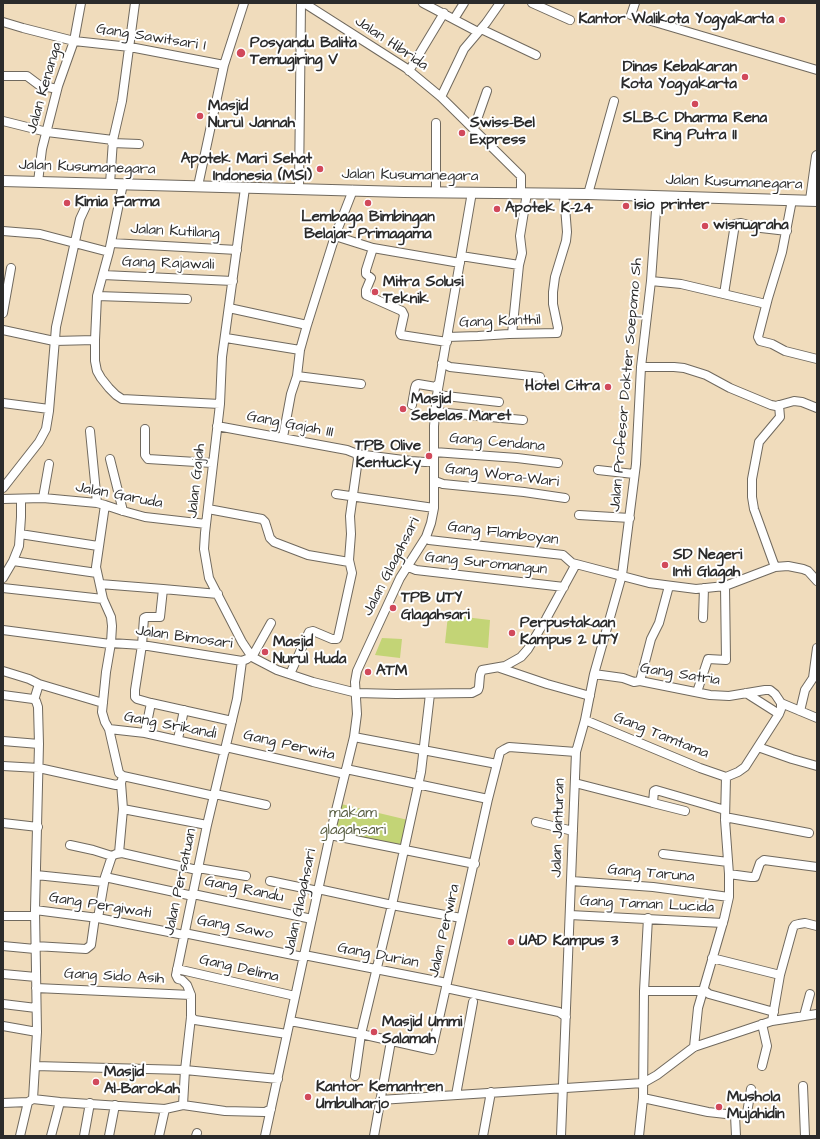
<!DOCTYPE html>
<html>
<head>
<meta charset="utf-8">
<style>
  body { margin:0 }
  #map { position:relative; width:820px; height:1139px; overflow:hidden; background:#f0dcbc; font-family:"Architects Daughter",sans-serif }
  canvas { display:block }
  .frame { position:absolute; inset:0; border:4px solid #2b2b2b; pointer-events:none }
</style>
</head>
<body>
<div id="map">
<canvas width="820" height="1139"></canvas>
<div class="frame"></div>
</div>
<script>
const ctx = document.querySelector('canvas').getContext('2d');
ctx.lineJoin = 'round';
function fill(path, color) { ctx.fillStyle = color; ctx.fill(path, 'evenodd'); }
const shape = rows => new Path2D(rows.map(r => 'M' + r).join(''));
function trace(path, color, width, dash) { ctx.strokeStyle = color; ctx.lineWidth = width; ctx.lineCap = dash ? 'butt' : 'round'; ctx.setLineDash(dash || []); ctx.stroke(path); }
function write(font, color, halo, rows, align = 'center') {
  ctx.font = font + ' "Architects Daughter",sans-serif'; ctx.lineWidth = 4; ctx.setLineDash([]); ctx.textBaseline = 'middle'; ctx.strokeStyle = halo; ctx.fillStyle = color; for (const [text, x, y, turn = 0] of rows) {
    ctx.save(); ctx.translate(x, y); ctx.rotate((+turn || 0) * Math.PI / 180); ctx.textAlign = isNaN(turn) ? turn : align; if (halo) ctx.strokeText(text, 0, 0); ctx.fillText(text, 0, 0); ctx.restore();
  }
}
fill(shape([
  [448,615,490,620,488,648,445,643],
  [382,638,402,639,400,658,375,655],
  [341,804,408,820,402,848,338,835,336,827]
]), '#c3d476');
const minor = shape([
  [304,3,406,68,441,97,521,176,521,193],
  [423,3,478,32],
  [532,3,570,20],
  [635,3,631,15,817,70],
  [454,19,464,3],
  [3,22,23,28,74,41,130,47,224,65],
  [481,29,536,55],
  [409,71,444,13],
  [3,76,27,76,39,85,57,89],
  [441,97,464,49,486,23,500,3],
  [3,121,47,132,113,140],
  [474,128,487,91],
  [112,143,139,144],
  [38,182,42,149,58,86,74,41,81,3],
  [110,184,113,140,122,101,135,3],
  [123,184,109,252,97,296,95,340,95,361,97,371,101,378,109,388,116,395,122,399,220,404],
  [198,186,224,65,244,3],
  [245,188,222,357,220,404,205,533,204,549,209,578,242,642,252,657,277,670,313,682,357,693,396,694,472,693,478,690,479,687,480,675,482,670,505,666,521,657,528,649,546,619,576,564],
  [299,189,301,3],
  [436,191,436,123],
  [588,194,614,101],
  [792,200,782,252,768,298,758,337,760,341,772,344,785,351,817,359],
  [3,231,40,234,109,252],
  [335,236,373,248,460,263],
  [111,243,237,250],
  [373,248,366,270,366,274,371,278,366,290,366,295,402,311,404,315,400,333,401,335,447,342],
  [461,256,519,265],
  [103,275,233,281],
  [651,281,681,284,766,304],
  [724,294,735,224,741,223,761,228,787,231],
  [97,296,187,299],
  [229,308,307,325],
  [3,313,11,268],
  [3,330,54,341,95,340],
  [512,334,519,265,522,253,520,236,527,193],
  [447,337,478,336,509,334,557,333,558,328,553,304,553,292,555,277,566,241,567,232,564,194],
  [226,338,300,350],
  [442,363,450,367,540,377],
  [641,367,674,367,684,368,706,375,730,388,771,405,776,406,794,401,802,402,817,408],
  [297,376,361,384],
  [437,395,499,402],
  [3,403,49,409],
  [412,405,415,388,416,385,418,384,436,387,438,384],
  [436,412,523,420],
  [217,426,347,450,357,454,411,461,425,462,434,460],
  [145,429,145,455,148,459,212,463],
  [90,431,97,503],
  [283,437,291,394,297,376,300,350,307,325,335,236,353,190],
  [434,452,517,458,558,463],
  [110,459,123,511],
  [598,470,634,474],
  [435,481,443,484,524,492,565,498],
  [3,488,39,442,46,429,49,411,56,327,80,219,86,206],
  [336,494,434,508],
  [43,498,49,464],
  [3,499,43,498,97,503,105,505,123,511,145,517,206,524],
  [105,505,96,567,103,599,111,617,112,626,111,643,106,672,102,712,105,722,109,729,119,773,123,776,214,796],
  [208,509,262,519,265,522,270,538,274,542,308,555,349,562],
  [579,515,630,518],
  [20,534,98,546],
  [426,537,429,540,563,555,572,563,576,564,649,583,696,589,725,586,775,567,788,566,803,569,808,571,817,581],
  [13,561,97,573],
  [406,566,416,570,564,587],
  [775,567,754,509,752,497,752,479,759,442,780,417,779,405],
  [3,578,13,561,19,546,21,517,21,499],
  [100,584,163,589],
  [3,588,103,599],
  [218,594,163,589,160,617,146,617,144,618,142,645,135,690,135,697,137,699,151,703,232,721],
  [703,618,704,588],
  [3,630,110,644],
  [111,643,142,645,242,661,247,659],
  [252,657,271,623],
  [500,668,547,684,590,696],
  [3,671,29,679,39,684],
  [290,674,309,632,313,631,332,639,337,639,338,637,352,573,349,560,351,534,350,516,358,459,357,454],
  [594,674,623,678,634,682,640,681,710,695,729,696,765,690,770,690,775,694,781,703,781,709,779,714,745,767,738,772,726,777,725,820,729,874,729,897,724,919,698,1008,694,1047],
  [640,681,651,639,659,623,669,586],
  [697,692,708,659,726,660,725,586],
  [746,693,779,714],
  [3,695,33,699,35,697,39,684,103,703],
  [33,699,36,701,38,707,39,744,35,910,37,1032,33,1099],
  [781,703,817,718],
  [800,711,805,690,813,678,817,648],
  [585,720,700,768,726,777],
  [109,729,145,733,225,751],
  [145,733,151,703],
  [354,737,497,764],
  [178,739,184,710],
  [3,741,39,744],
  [226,747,345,774],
  [758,747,792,759,817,766],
  [3,766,39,768,116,785,121,783,123,776],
  [346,769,488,799],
  [575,783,653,803,654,791,656,790,725,810],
  [215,794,266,805],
  [653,803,685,811],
  [123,809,207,825],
  [725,820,730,818,809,833],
  [536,822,573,831],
  [3,823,38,827],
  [330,835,475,864],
  [70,845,93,850,112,856],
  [119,853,123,809,121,783],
  [663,854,728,862],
  [198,868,246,876],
  [729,874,751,877,755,877,760,863,764,860,817,867],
  [36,875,104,882],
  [105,877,193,896],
  [270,881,318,891],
  [572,881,653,887,729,897],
  [318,889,392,905,461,918],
  [193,894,312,919],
  [35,910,98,918,184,935],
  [570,915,723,923],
  [3,916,35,916],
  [98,918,105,877,112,856,116,854,122,853,197,870],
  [184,933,303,957],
  [3,946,35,949],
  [35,946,86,949,91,945,95,917],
  [304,955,447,983],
  [712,958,780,975],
  [177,969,295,996],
  [3,974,36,977],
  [36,988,191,995],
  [446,988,559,1012,566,1017],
  [704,990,709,994,774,1012],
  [644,991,703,991],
  [3,1004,36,1008],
  [804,1016,810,994],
  [191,1017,195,1020,287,1034],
  [290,1021,361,1034,432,1050,488,799,500,752,505,749,509,747,576,752],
  [772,1021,780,975,793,928,795,925,799,924,805,923,817,926],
  [762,1024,767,1046,762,1066],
  [3,1026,37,1032],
  [35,1066,185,1070,278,1079],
  [355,1076,361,1034,392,905,421,772,430,694],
  [803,1086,805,1136],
  [456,1095,473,1002],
  [643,1098,708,1112,735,1115,736,1136],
  [380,1100,643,1083,657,1075,694,1047,772,1021,817,1014],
  [3,1103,28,1102,33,1099,60,1102,165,1109,183,1105,225,1111,265,1112,271,1109],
  [183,1105,185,1070,191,1017,191,995,187,985,182,980,178,979,176,975,207,825,237,699,242,661],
  [735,1115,745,1115,747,1113,751,1089],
  [20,1136,28,1102],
  [51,1136,60,1102],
  [84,1136,90,1103],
  [109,1136,115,1105],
  [159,1136,165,1109],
  [196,1136,197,1133],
  [265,1136,330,835,354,737,357,714,355,682,357,671,400,578,426,537,431,523,434,508,434,426,437,395,472,192],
  [374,1136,391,1041],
  [483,1136,491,1092],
  [561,1136,576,752,585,720,594,674,622,575,636,464,641,367,651,281,657,196],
  [639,1136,643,1098,644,991,648,918]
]);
const major = shape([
  [3,181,404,192,588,194,817,201],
  [811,200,817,156]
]);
trace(minor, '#70695e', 10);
trace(major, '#70695e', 12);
trace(minor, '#fff', 8);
trace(major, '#fff', 10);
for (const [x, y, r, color] of [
  [782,20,4,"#d1495b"],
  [241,53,5,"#d1495b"],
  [745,77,4,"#d1495b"],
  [695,104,4,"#d1495b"],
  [200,116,4,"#d1495b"],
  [462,133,4,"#d1495b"],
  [320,169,4,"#d1495b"],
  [67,203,4,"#d1495b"],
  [368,203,4,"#d1495b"],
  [626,206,4,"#d1495b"],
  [497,209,4,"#d1495b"],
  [705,226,4,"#d1495b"],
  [375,292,4,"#d1495b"],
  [608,387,4,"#d1495b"],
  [403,409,4,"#d1495b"],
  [429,456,4,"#d1495b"],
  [665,565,4,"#d1495b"],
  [393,608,4,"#d1495b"],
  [512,633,4,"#d1495b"],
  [265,652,4,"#d1495b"],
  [368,672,4,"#d1495b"],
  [511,942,4,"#d1495b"],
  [374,1032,4,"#d1495b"],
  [96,1082,4,"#d1495b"],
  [308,1097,4,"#d1495b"],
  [719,1107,4,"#d1495b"]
]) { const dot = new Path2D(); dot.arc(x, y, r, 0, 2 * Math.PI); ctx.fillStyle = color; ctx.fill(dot); trace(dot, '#fff', 1.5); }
write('bold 15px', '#2b2b2b', '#fff', [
  ["Kantor Walikota Yogyakarta",774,20,"right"],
  ["Posyandu Balita",250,44],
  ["Temugiring V",250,61],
  ["Dinas Kebakaran",737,68,"right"],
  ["Kota Yogyakarta",737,85,"right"],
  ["Masjid",208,107],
  ["Nurul Jannah",208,124],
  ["SLB-C Dharma Rena",695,119,"center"],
  ["Ring Putra II",695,136,"center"],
  ["Swiss-Bel",470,124],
  ["Express",470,141],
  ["Apotek Mari Sehat",312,160,"right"],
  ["Indonesia (MSI)",312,177,"right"],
  ["Kimia Farma",75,203],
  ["isio printer",634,206],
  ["Apotek K-24",505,209],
  ["Lembaga Bimbingan",368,218,"center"],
  ["Belajar Primagama",368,235,"center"],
  ["wisnugraha",713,226],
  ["Mitra Solusi",383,283],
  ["Teknik",383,300],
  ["Hotel Citra",600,387,"right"],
  ["Masjid",411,400],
  ["Sebelas Maret",411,417],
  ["TPB Olive",421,447,"right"],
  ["Kentucky",421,464,"right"],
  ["SD Negeri",673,556],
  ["Inti Glagah",673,573],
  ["TPB UTY",401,599],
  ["Glagahsari",401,616],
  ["Perpustakaan",520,624],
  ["Kampus 2 UTY",520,641],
  ["Masjid",273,643],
  ["Nurul Huda",273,660],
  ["ATM",376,672],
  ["UAD Kampus 3",519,942],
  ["Masjid Ummi",382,1023],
  ["Salamah",382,1040],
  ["Masjid",104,1073],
  ["Al-Barokah",104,1090],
  ["Kantor Kemantren",316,1088],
  ["Umbulharjo",316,1105],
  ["Mushola",727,1098],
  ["Mujahidin",727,1115]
], 'left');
write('15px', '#2b2b2b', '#fff', [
  ["Gang Sawitsari I",151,38,9],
  ["Jalan Hibrida",391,44,34],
  ["Jalan Kenanga",45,88,-74],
  ["Jalan Kusumanegara",87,168,2],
  ["Jalan Kusumanegara",410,176,1],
  ["Jalan Kusumanegara",734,183,2],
  ["Jalan Kutilang",175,232,3],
  ["Gang Rajawali",168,264,2],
  ["Gang Kanthil",500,322,-2],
  ["Jalan Profesor Dokter Soepomo Sh",627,385,-85],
  ["Gang Gajah III",290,425,11],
  ["Gang Cendana",497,443,5],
  ["Gang Wora-Wari",502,476,7],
  ["Jalan Gajah",197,481,-84],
  ["Jalan Garuda",119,496,11],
  ["Gang Flamboyan",503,534,7],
  ["Gang Suromangun",486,564,6],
  ["Jalan Glagahsari",392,567,-63],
  ["Jalan Bimosari",184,638,8],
  ["Gang Satria",680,675,9],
  ["Gang Srikandi",170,726,11],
  ["Gang Tamtama",661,736,22],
  ["Gang Perwita",289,746,13],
  ["Jalan Janturan",559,828,-88],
  ["Gang Taruna",651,874,5],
  ["Jalan Persatuan",181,882,-78],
  ["Gang Randu",244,890,12],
  ["Jalan Glagahsari",301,902,-78],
  ["Gang Taman Lucida",647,905,3],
  ["Gang Pergiwati",100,906,9],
  ["Gang Sawo",235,928,11],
  ["Jalan Perwira",445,931,-77],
  ["Gang Durian",378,956,11],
  ["Gang Delima",239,969,13],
  ["Gang Sido Asih",114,977,3]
]);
write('15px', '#595e42', '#fff', [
  ["makam",353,814],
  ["glagahsari",353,831]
]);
</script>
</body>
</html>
